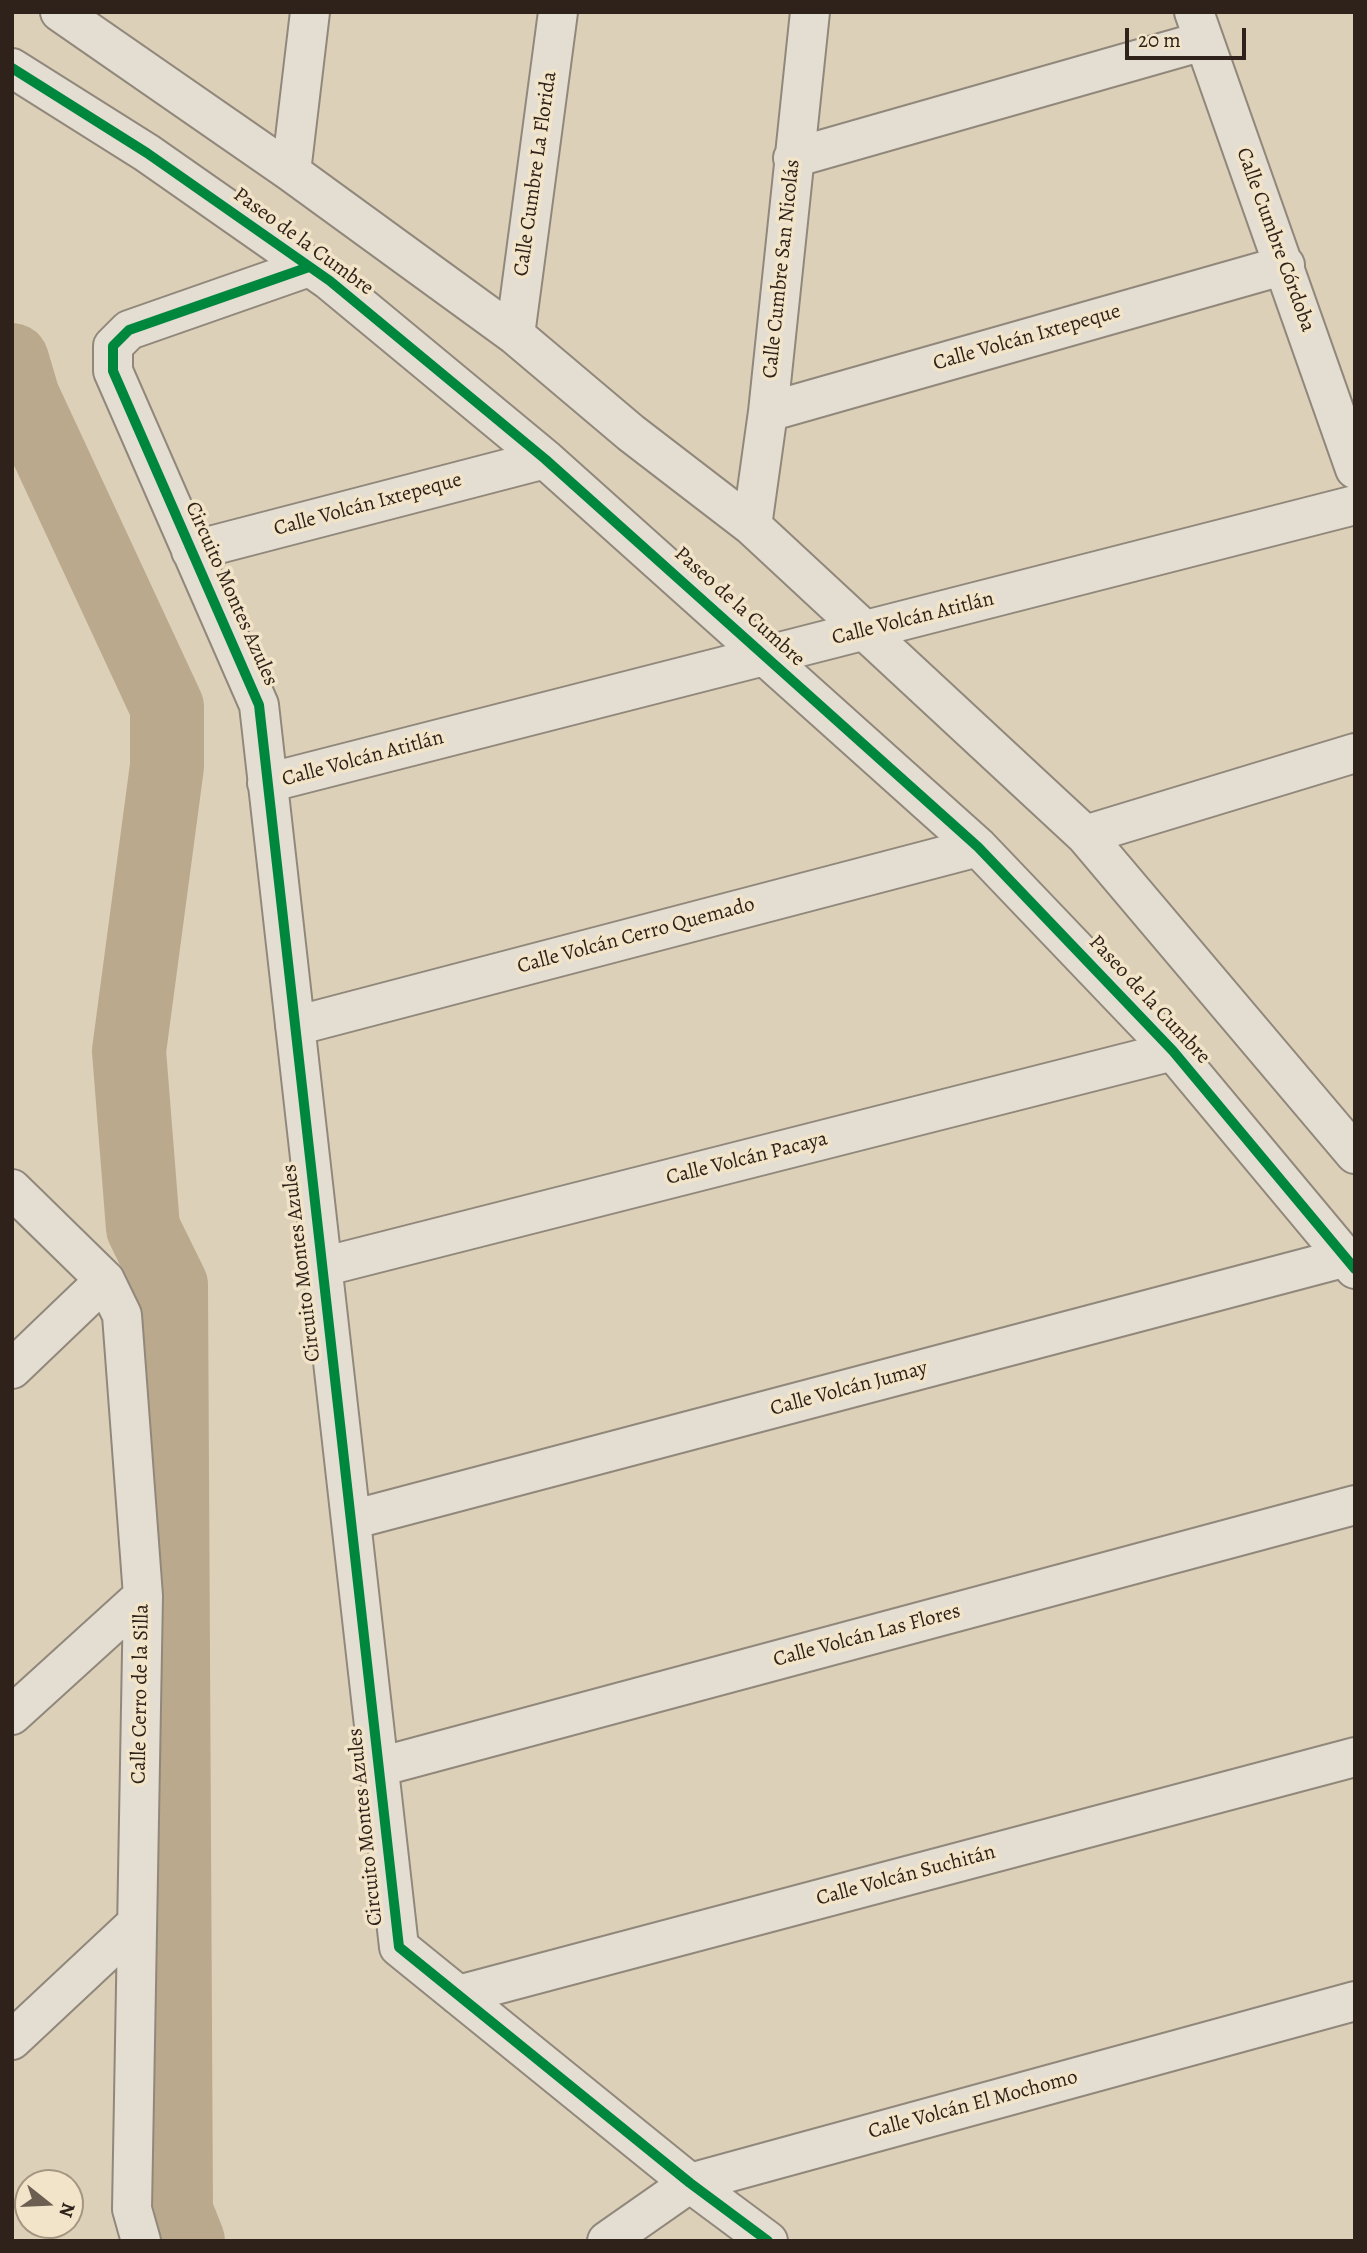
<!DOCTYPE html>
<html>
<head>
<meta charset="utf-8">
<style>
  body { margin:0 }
  #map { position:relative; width:1367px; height:2253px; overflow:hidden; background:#dcd0b9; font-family:Alegreya,serif }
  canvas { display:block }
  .frame { position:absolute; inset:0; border:14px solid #2f221a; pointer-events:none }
  .north { position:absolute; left:14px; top:2169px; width:70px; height:70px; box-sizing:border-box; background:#f2e4c8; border:2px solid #a49682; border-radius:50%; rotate:108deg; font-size:19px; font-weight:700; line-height:28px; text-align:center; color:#2f221a }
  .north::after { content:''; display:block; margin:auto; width:24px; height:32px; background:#6c5f52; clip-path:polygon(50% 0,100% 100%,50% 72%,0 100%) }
  .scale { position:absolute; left:1125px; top:28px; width:121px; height:32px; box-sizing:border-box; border:4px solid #2f221a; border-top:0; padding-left:9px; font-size:21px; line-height:24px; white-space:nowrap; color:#2f221a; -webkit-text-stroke:5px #f2e4c8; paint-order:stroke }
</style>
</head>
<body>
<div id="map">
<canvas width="1367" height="2253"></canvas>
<div class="frame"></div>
<div class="north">N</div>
<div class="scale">20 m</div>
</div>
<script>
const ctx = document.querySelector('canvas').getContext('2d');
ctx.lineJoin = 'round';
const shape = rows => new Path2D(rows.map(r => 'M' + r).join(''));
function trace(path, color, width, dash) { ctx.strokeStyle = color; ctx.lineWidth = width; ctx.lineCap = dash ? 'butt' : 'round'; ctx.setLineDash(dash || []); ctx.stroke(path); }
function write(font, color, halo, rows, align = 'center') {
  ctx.font = font + ' Alegreya,serif'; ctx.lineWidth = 7; ctx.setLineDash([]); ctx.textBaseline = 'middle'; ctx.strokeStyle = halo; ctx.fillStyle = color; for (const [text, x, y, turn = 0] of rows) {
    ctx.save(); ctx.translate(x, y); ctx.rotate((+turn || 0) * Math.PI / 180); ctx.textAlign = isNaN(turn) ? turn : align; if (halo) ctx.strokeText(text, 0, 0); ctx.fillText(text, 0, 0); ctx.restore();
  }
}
trace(shape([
  [12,360,23,397,167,707,167,766,129,1051,143,1228,171,1285,176,2211,188,2241]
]), '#baa98c', 74);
const minor = shape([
  [60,12,291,172,515,335,631,433,752,526,1085,835,1355,1154],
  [1194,12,1355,469],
  [12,68,147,153,330,281,545,459,978,847,1173,1051,1355,1269],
  [793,158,1203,41],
  [291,172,310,12],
  [309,267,129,330,113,346,113,371,259,705,399,1947,690,2183,768,2241],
  [515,335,558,12],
  [768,412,1285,265],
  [752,526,768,412,810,12],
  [191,551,545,459],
  [267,783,1355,505],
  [1085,835,1355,753],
  [295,1026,978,847],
  [12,1189,105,1280,122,1315,143,1596,132,2209,141,2241],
  [322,1267,1173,1051],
  [12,1369,105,1280],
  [351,1520,1347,1257],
  [12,1715,143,1596],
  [379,1767,1355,1505],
  [458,1995,1355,1757],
  [12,2040,137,1923],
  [607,2241,690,2183,1355,2001]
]);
trace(minor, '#91887b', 42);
trace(minor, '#e3ddd2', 38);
trace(shape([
  [12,68,147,153,330,281,545,459,978,847,1173,1051,1355,1269],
  [309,267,129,330,113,346,113,371,259,705,399,1947,690,2183,768,2241]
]), '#00873e', 10);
write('21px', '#2f221a', '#f2e4c8', [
  ["Calle Cumbre La Florida",536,174,-82],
  ["Calle Cumbre Córdoba",1275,240,70],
  ["Paseo de la Cumbre",303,242,36],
  ["Calle Cumbre San Nicolás",782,269,-84],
  ["Calle Volcán Ixtepeque",1027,338,-16],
  ["Calle Volcán Ixtepeque",368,505,-15],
  ["Circuito Montes Azules",231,594,66],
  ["Paseo de la Cumbre",739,607,42],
  ["Calle Volcán Atitlán",913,619,-14],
  ["Calle Volcán Atitlán",363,759,-15],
  ["Calle Volcán Cerro Quemado",636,936,-15],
  ["Paseo de la Cumbre",1149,1000,47],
  ["Calle Volcán Pacaya",747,1159,-14],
  ["Circuito Montes Azules",302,1263,-97],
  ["Calle Volcán Jumay",849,1389,-15],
  ["Calle Volcán Las Flores",867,1636,-15],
  ["Calle Cerro de la Silla",141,1694,-89],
  ["Circuito Montes Azules",366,1827,-96],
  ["Calle Volcán Suchitán",906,1876,-15],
  ["Calle Volcán El Mochomo",973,2105,-15]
]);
</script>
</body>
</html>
